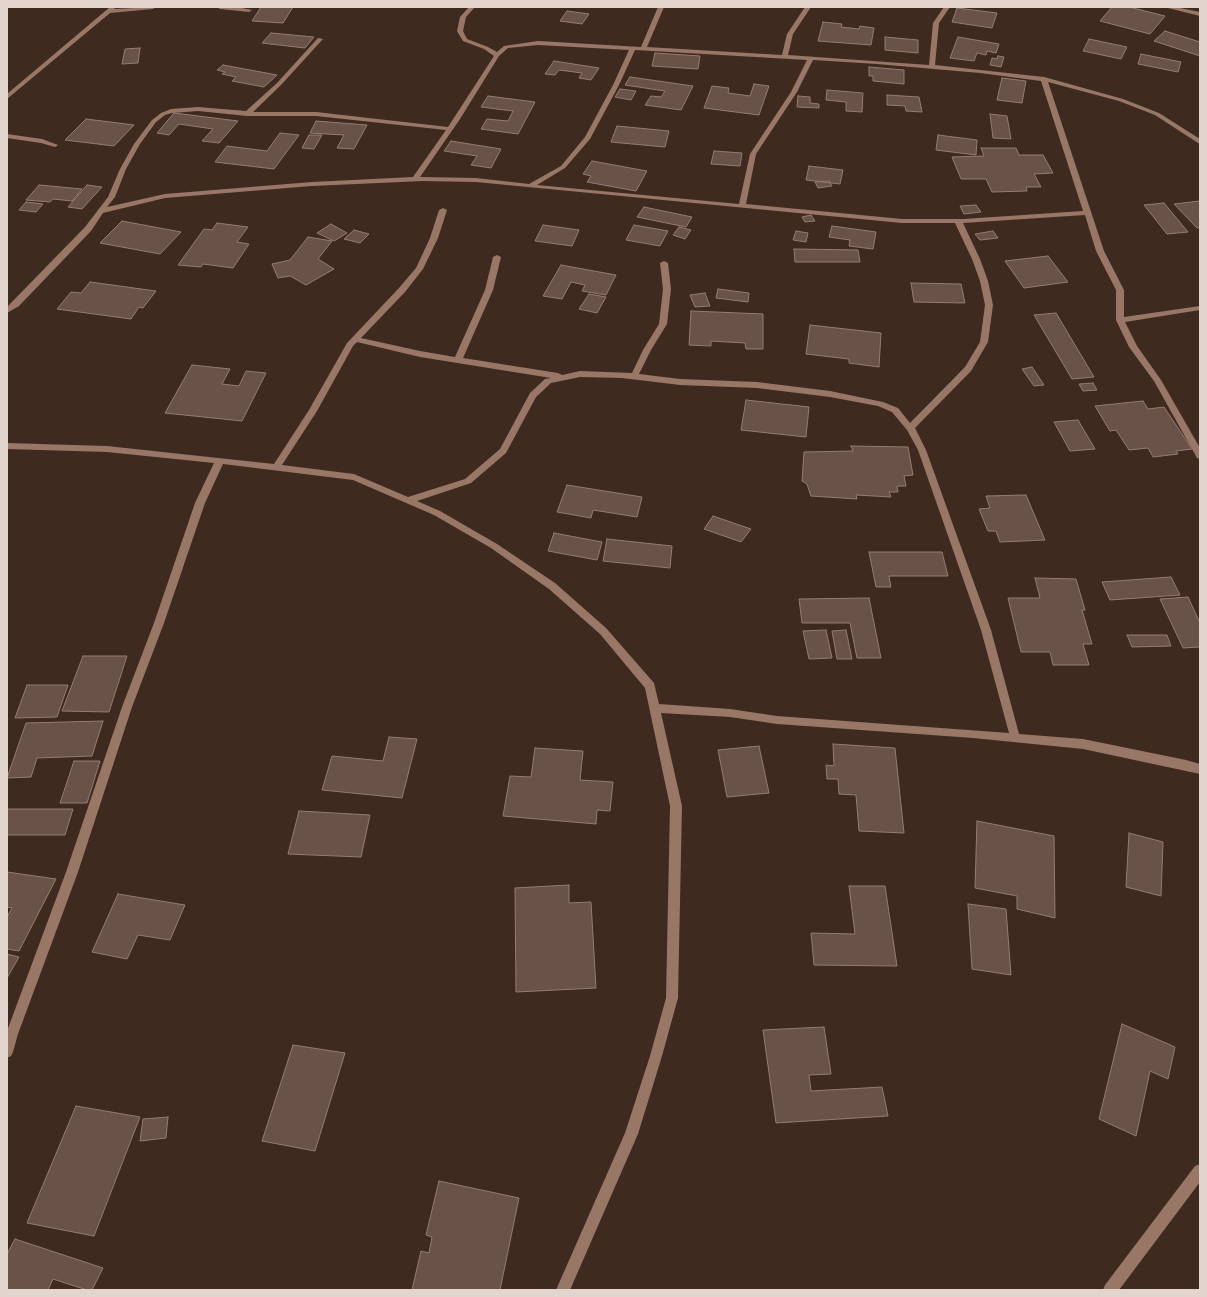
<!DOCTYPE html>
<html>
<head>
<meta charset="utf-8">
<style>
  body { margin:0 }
  #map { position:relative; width:1207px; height:1297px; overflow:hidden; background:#3f2a20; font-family:Manrope,sans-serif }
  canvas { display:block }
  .frame { position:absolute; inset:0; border:8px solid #e2d5ce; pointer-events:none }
</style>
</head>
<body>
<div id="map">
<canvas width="1207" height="1297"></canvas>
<div class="frame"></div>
</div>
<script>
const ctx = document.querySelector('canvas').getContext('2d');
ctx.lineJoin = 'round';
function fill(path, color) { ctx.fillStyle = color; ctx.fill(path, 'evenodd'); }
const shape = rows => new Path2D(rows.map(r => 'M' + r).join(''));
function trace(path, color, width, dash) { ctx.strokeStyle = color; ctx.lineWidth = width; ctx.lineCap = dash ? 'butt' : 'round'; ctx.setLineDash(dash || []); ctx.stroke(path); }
const building = shape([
  [261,7,293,7,283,23,252,21,261,7],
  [1112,7,1129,7,1165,16,1150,34,1100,21,1112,7],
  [957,8,997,13,992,28,952,22,957,8],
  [567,11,589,14,582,24,560,21,567,11],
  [823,22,842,24,841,27,859,29,860,26,874,28,871,45,818,41,823,22],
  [1165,31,1200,42,1200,56,1154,41,1165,31],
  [271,33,314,37,305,48,262,43,271,33],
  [885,37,918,40,918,53,885,50,885,37],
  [958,37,999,44,996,53,987,51,986,55,977,53,974,61,950,58,958,37],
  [1089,39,1127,47,1121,59,1083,51,1089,39],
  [140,48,138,63,122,64,125,49,140,48],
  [655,53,700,56,698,69,652,66,655,53],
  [1141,54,1181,62,1178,72,1138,64,1141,54],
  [998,56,1004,57,1001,67,990,65,992,58,997,59,998,56],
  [554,61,599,68,591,80,579,78,582,73,559,70,555,75,545,74,554,61],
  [223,65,277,75,264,87,232,81,236,77,222,74,225,72,217,70,223,65],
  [869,67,904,70,904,84,873,81,873,76,869,76,869,67],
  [630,77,693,86,681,110,645,105,651,96,661,97,665,91,625,85,630,77],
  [1002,78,1026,81,1022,103,997,100,1002,78],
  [754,84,769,86,759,115,704,108,712,86,729,88,728,93,750,96,754,84],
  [620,89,636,91,631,100,615,97,620,89],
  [827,90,863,93,862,112,846,111,846,102,826,100,827,90],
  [887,95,919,97,922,112,906,111,905,106,887,105,887,95],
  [488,96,535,102,518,134,481,129,487,119,508,121,513,111,481,107,488,96],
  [798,96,810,97,810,103,819,104,819,108,797,107,798,96],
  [174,113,238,121,219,143,202,141,213,129,179,124,169,135,157,133,174,113],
  [990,114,1007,116,1011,139,993,138,990,114],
  [86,119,134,125,114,146,65,140,86,119],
  [316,121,367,125,354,149,337,148,344,135,310,133,316,121],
  [617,126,669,131,665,147,611,142,617,126],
  [280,133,299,135,274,169,215,162,227,146,267,151,280,133],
  [309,135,322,135,314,149,302,148,309,135],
  [938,135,977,140,976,155,936,150,938,135],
  [451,141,501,149,491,168,471,165,477,156,444,151,451,141],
  [981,148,1016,148,1019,155,1043,155,1053,173,1034,174,1041,187,1026,187,1027,191,992,192,986,179,961,179,952,157,984,156,981,148],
  [714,151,742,153,740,166,711,164,714,151],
  [592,161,647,171,636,191,587,182,591,176,583,174,592,161],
  [809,166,843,170,840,184,806,180,809,166],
  [829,181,832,186,818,188,815,182,829,181],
  [39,185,82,189,72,201,53,199,50,202,26,200,39,185],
  [87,185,102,187,82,209,68,207,87,185],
  [1200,201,1200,228,1197,228,1174,204,1200,201],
  [26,202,43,204,36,212,19,210,26,202],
  [1164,203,1188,232,1167,234,1144,205,1164,203],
  [976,205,981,212,964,214,960,206,976,205],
  [644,207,692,217,686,227,637,217,644,207],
  [811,215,815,221,805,222,802,217,811,215],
  [122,221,181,232,160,254,100,243,122,221],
  [217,223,248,227,237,242,249,244,233,268,203,264,201,267,178,265,204,229,212,230,217,223],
  [331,224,347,233,334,241,317,233,331,224],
  [543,225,579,230,572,246,535,241,543,225],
  [634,225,668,231,660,246,626,240,634,225],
  [832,226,876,232,873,249,849,246,850,240,829,237,832,226],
  [679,227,691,230,685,239,673,235,679,227],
  [354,230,369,234,360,243,344,239,354,230],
  [796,231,808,233,806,242,793,240,796,231],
  [993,231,998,238,980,240,975,234,993,231],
  [308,237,332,241,318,259,334,269,306,285,290,276,278,278,272,264,290,260,308,237],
  [794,249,858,250,860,262,795,262,794,249],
  [1048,256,1068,282,1024,288,1005,261,1048,256],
  [561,265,616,275,606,295,582,291,585,285,571,282,562,299,543,296,561,265],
  [90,282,156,291,143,308,139,307,131,319,57,309,71,292,81,293,90,282],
  [911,283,961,284,965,303,914,302,911,283],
  [718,289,749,293,748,302,716,298,718,289],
  [705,293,710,306,695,307,690,295,705,293],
  [589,294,606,297,597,313,579,309,589,294],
  [691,311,763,314,763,349,746,349,745,343,711,341,711,346,689,345,691,311],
  [1056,313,1094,377,1072,379,1034,315,1056,313],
  [810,325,881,333,879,367,849,363,849,359,806,354,810,325],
  [192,365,230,369,222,384,239,386,246,371,266,373,242,421,165,413,192,365],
  [1032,367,1044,385,1034,386,1022,369,1032,367],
  [1093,383,1097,390,1083,391,1079,384,1093,383],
  [746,400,809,407,806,437,741,430,746,400],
  [1143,401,1148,409,1164,407,1192,449,1176,451,1178,454,1153,457,1148,448,1129,450,1116,430,1110,431,1095,406,1143,401],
  [1078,420,1095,449,1070,451,1054,422,1078,420],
  [851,446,908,447,913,475,904,476,906,486,897,486,898,492,889,492,891,497,856,495,857,499,811,496,807,484,802,481,804,452,853,451,851,446],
  [567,485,642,497,637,517,593,510,591,518,557,512,567,485],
  [1026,495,1045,540,1000,542,996,531,988,531,979,509,990,508,986,496,1026,495],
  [713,516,751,529,741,542,704,529,713,516],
  [554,533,602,542,597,560,548,551,554,533],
  [607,539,672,546,670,568,603,561,607,539],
  [869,552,942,552,948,576,889,576,891,587,876,587,869,552],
  [1171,577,1180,595,1110,600,1102,582,1171,577],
  [1035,578,1076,579,1085,610,1082,610,1092,644,1083,644,1089,665,1053,665,1050,652,1021,652,1008,598,1040,598,1035,578],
  [1188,597,1200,623,1200,647,1183,648,1160,599,1188,597],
  [869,598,881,658,857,658,850,623,802,623,799,599,869,598],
  [826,630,832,658,809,659,803,631,826,630],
  [846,630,852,659,837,659,832,631,846,630],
  [1127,635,1167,635,1171,646,1132,647,1127,635],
  [83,656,127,656,109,712,62,711,83,656],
  [27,685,68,685,57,717,15,718,27,685],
  [103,721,92,756,37,758,31,777,7,778,26,723,103,721],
  [389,737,417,739,402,798,322,790,332,756,383,761,389,737],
  [833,744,895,748,904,833,859,831,856,795,839,794,838,779,827,779,826,765,834,766,833,744],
  [759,746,769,793,727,797,718,750,759,746],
  [535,748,583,751,580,780,613,782,610,811,597,810,596,824,503,816,510,776,531,777,535,748],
  [74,761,100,761,87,803,60,803,74,761],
  [7,809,73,809,65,835,7,835,7,809],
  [299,811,370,815,361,857,288,854,299,811],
  [977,821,1054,836,1055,918,1017,909,1017,896,975,888,977,821],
  [1129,833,1163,842,1161,896,1126,887,1129,833],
  [7,872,56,879,19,951,7,949,7,917,12,908,7,907,7,872],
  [569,885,569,903,591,902,596,988,516,992,515,888,569,885],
  [849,886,885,886,897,966,814,965,811,933,855,934,849,886],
  [118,894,185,905,170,940,138,935,127,959,92,952,118,894],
  [968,904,1006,909,1011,975,972,969,968,904],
  [7,954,19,957,7,978,7,954],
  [1122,1024,1175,1047,1168,1079,1150,1071,1136,1136,1099,1119,1122,1024],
  [824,1027,831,1074,809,1075,811,1091,882,1087,888,1116,776,1123,763,1030,824,1027],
  [293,1045,345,1053,315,1151,262,1141,293,1045],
  [76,1106,140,1117,94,1236,27,1223,76,1106],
  [168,1117,166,1138,140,1141,143,1119,168,1117],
  [439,1181,519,1198,500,1290,412,1290,421,1251,429,1253,432,1237,426,1235,439,1181],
  [15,1239,103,1268,92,1290,87,1290,53,1279,48,1290,7,1290,7,1254,15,1239]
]);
fill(building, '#695348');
trace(building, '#957c71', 1);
fill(shape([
  [110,7,116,7,114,9,156,7,153,9,110,13,7,99,7,94,110,7],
  [217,7,237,7,252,10,249,12,220,9,217,7],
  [469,7,475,7,466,17,463,31,467,39,488,47,497,52,504,46,538,41,641,47,658,7,664,7,647,47,782,55,787,34,805,7,811,7,793,34,788,55,929,65,933,23,944,7,950,7,939,23,935,65,1044,77,1123,99,1159,113,1200,139,1200,144,1198,143,1155,115,1119,101,1048,82,1104,251,1124,290,1124,317,1200,306,1200,310,1125,322,1137,346,1161,380,1200,448,1200,459,1197,458,1154,381,1129,347,1116,320,1116,290,1096,251,1085,215,963,223,980,259,988,281,993,305,988,342,971,371,915,428,926,450,991,630,1019,734,1083,739,1186,760,1200,764,1200,774,1083,749,973,738,777,724,730,717,661,713,682,806,678,998,662,1056,638,1134,570,1290,556,1290,625,1133,650,1056,666,998,670,806,645,688,600,634,549,589,491,548,434,515,353,480,223,464,205,503,164,623,132,707,78,872,18,1034,13,1052,11,1056,7,1058,7,1031,66,872,122,707,154,623,195,503,214,463,107,452,7,449,7,443,107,446,274,464,309,410,347,343,399,288,416,268,430,238,439,210,443,208,447,210,438,238,423,269,405,292,361,338,420,351,455,357,485,290,493,257,497,255,501,257,493,290,463,358,558,373,562,375,580,371,632,373,643,350,659,324,663,289,660,263,664,261,668,263,671,289,667,324,651,350,639,374,680,379,757,382,830,391,883,402,898,408,910,423,965,367,980,342,985,305,980,281,972,259,955,223,902,223,476,182,423,181,312,186,165,198,103,213,91,231,19,306,7,313,7,307,85,227,108,197,120,169,134,144,152,120,161,113,171,109,198,107,246,111,277,83,318,38,323,39,281,85,253,112,316,112,448,127,494,56,484,49,463,41,457,31,460,17,469,7],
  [538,45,629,50,613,85,585,137,561,166,529,184,476,178,420,177,460,119,499,56,508,48,538,45],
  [635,50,807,60,791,92,750,154,739,204,537,185,565,168,590,139,619,85,635,50],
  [813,60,877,64,980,73,1041,81,1083,211,964,219,902,219,746,204,756,154,797,92,813,60],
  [198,111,247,116,316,116,446,130,413,177,312,182,165,194,107,207,115,197,126,169,140,144,156,122,165,115,172,113,198,111],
  [357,342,420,357,551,378,545,379,530,393,500,449,465,479,408,497,354,474,282,465,317,411,353,346,357,342],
  [580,377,622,378,680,385,757,388,830,397,878,406,892,412,907,430,918,450,981,630,1009,733,777,716,730,709,659,704,654,683,606,628,555,583,497,544,440,511,417,501,471,483,506,453,536,397,551,383,580,377],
  [1164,7,1175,7,1200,12,1200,16,1164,7],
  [7,134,42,139,58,145,55,147,41,143,7,138,7,134],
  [1200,1164,1200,1182,1119,1290,1103,1290,1105,1285,1195,1166,1200,1164]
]), '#987767');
</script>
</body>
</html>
